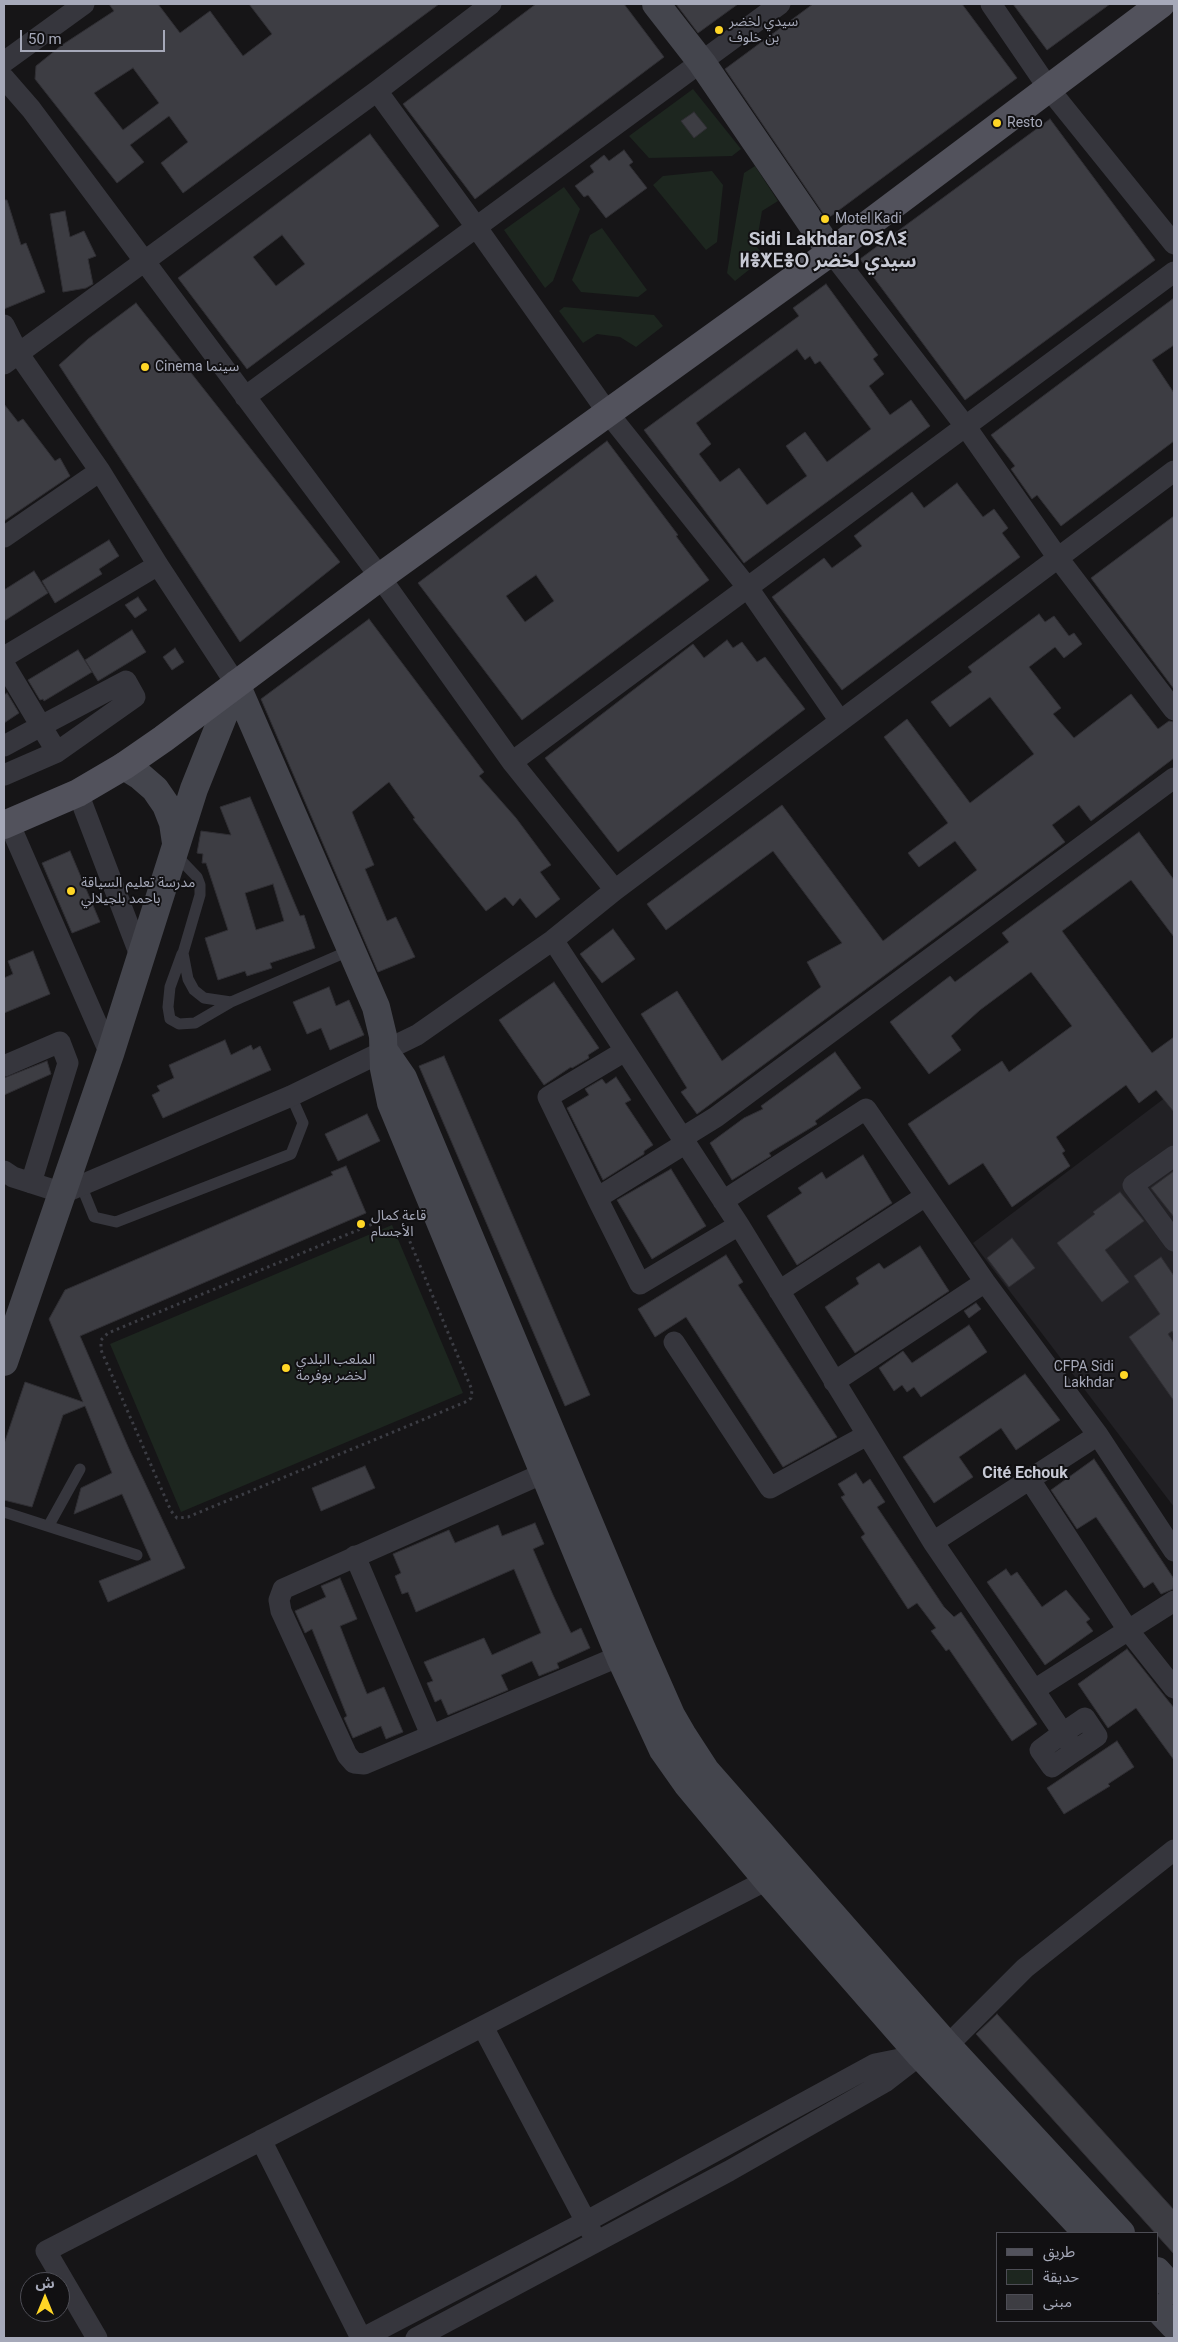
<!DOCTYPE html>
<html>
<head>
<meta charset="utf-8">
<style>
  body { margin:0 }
  #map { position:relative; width:1178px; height:2342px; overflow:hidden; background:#161517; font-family:Roboto,"Noto Sans Arabic",sans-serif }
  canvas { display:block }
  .frame { position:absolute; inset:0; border:5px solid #a6a9b9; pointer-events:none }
  .legend { position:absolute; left:996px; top:2232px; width:162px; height:90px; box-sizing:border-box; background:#111012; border:1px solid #4d4d55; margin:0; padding:6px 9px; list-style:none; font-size:15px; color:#a6a9b9 }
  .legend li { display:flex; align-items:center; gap:10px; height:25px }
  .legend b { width:25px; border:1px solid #4d4d55 }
  .north { position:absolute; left:20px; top:2272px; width:50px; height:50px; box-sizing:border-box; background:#111012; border:1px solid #4d4d55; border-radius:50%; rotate:0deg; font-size:14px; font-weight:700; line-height:20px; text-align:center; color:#a6a9b9 }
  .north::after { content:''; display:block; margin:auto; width:18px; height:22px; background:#ffd626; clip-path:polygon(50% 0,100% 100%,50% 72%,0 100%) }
  .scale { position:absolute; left:20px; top:30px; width:145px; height:22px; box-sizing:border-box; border:2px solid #a6a9b9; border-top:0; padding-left:6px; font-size:15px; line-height:18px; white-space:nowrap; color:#a6a9b9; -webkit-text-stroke:4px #111012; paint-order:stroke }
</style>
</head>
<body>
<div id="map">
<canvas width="1178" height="2342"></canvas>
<div class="frame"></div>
<ul class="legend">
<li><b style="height:6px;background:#52525c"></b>طريق</li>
<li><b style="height:14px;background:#1d261f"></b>حديقة</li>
<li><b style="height:14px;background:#3d3d43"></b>مبنى</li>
</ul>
<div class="north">ش</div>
<div class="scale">50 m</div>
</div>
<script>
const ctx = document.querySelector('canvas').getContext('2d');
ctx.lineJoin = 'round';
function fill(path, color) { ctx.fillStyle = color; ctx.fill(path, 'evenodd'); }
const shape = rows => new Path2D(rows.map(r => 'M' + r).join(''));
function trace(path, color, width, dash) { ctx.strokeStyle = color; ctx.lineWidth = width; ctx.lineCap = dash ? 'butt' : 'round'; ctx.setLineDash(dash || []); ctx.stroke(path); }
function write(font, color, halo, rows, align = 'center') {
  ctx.font = font + ' Roboto,"Noto Sans Arabic","Noto Sans Tifinagh",sans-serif'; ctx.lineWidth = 4; ctx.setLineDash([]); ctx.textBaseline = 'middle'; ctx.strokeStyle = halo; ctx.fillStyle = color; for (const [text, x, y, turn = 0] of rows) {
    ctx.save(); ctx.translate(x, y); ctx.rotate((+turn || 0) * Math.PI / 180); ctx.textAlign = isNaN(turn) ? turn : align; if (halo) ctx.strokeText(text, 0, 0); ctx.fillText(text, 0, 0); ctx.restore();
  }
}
fill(shape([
  [1174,1091,1174,1507,973,1243]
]), '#222125');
fill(shape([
  [693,89,741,149,732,156,649,158,629,136],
  [755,166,778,201,762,211,756,246,765,257,735,281,727,273,744,173],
  [712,171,723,185,717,242,706,250,653,185,663,176],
  [564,187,580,209,553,281,545,288,504,230],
  [602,228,647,290,638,297,581,292,572,280,590,235],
  [564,307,654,315,663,326,636,347,620,337,597,334,583,343,559,311],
  [392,1225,463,1393,181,1512,110,1344]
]), '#1d261f');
const building = shape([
  [109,4,158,4,180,33,210,11,243,56,272,34,249,4,439,4,183,193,161,163,188,142,169,116,130,145,144,162,117,183,35,79,36,66,62,45,114,11,109,4],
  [133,68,159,103,123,130,94,93,133,68],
  [536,4,624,4,664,57,475,199,403,104,536,4],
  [676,4,738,4,698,33,676,4],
  [813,4,962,4,1017,78,827,219,725,69,813,4],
  [1013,4,1110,4,1047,50,1013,4],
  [694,112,707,128,694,138,681,121,694,112],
  [1050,119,1155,260,965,400,860,259,1050,119],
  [370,134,439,226,247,369,178,278,370,134],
  [282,235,305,264,276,286,253,257,282,235],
  [624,150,633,162,629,165,647,188,606,218,588,195,584,197,575,186,594,172,590,166,604,155,609,161,624,150],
  [4,200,7,200,21,245,26,243,45,292,4,309,4,200],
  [65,211,70,237,84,231,96,256,88,259,93,284,86,288,63,292,50,214,65,211],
  [826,284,878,355,873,359,884,374,869,386,890,415,911,400,930,426,744,563,644,430,799,316,793,308,826,284],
  [797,349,805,360,810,356,815,364,820,361,871,429,827,462,805,432,786,446,807,476,767,505,739,468,720,482,699,454,711,444,696,423,797,349],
  [1174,298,1174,345,1152,360,1174,393,1174,441,1061,526,1037,495,1032,499,1011,469,1015,466,991,435,1174,298],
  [136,303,340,562,240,642,59,365,88,339,136,303],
  [4,404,18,422,23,419,55,461,60,458,70,476,4,521,4,404],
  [607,441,678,535,676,536,709,580,522,720,418,583,607,441],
  [536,575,554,601,525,622,506,596,536,575],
  [957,483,983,517,994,509,1008,528,1002,533,1020,557,842,690,772,597,824,558,832,568,862,546,854,536,912,492,924,508,957,483],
  [1174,516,1174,689,1091,578,1174,516],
  [109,540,119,556,99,569,102,574,55,603,42,581,109,540],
  [34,571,48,593,4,621,4,590,34,571],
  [138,597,147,610,135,618,125,605,138,597],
  [1039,614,1045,622,1054,616,1069,636,1074,633,1082,644,1064,658,1055,647,1029,667,1061,708,1053,714,1074,738,1131,694,1158,729,1169,721,1174,722,1174,758,1091,821,1079,805,1052,825,1065,842,697,1114,681,1092,687,1088,641,1014,677,991,722,1061,821,987,807,962,842,943,773,851,666,930,647,904,782,805,883,941,977,870,955,841,919,867,908,853,948,823,884,737,907,719,970,803,1034,754,990,697,950,727,931,702,972,672,968,667,1039,614],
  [369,619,484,772,479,776,516,818,551,865,540,872,560,899,536,918,520,898,513,906,505,897,486,911,413,819,415,818,389,782,352,812,374,865,365,869,387,921,396,917,415,957,378,972,261,699,369,619],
  [132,630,146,652,98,681,85,660,132,630],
  [727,640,733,648,742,642,757,662,765,657,805,709,618,852,545,758,693,644,704,658,727,640],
  [175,648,184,662,172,670,163,657,175,648],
  [78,650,92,672,44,701,43,699,40,700,28,680,78,650],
  [7,693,19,713,4,723,4,695,7,693],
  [250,797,300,916,304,915,315,948,270,963,272,968,247,976,245,971,218,980,205,938,228,930,206,863,202,863,203,854,197,853,201,831,231,835,220,807,250,797],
  [273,884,284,921,256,930,245,893,273,884],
  [1139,832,1174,880,1174,937,1131,880,1062,931,1152,1053,1174,1037,1174,1112,1156,1090,1139,1103,1126,1085,1056,1137,1065,1151,1062,1153,1070,1166,1012,1207,983,1163,949,1185,908,1124,1002,1061,1009,1072,1072,1026,1031,972,980,1010,951,1036,961,1050,929,1074,890,1022,950,976,955,982,1009,942,1002,933,1139,832],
  [70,851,100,922,72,933,42,863,70,851],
  [613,929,635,959,602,983,580,954,613,929],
  [33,951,50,994,4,1013,4,978,13,974,8,961,33,951],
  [554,982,599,1048,588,1055,589,1058,572,1068,571,1067,544,1085,499,1020,554,982],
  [329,987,336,1006,349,1000,364,1035,330,1050,321,1028,307,1034,293,1002,329,987],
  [225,1040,231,1055,251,1045,253,1050,260,1046,271,1070,163,1118,152,1095,160,1091,157,1086,174,1078,169,1065,225,1040],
  [835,1052,861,1088,815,1121,817,1124,769,1153,771,1156,732,1180,710,1143,744,1118,763,1109,761,1106,835,1052],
  [444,1056,590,1395,565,1406,419,1066,444,1056],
  [47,1061,51,1074,4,1095,4,1078,47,1061],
  [616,1077,631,1100,625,1103,653,1145,644,1151,644,1154,603,1180,567,1108,589,1095,585,1089,602,1079,606,1084,616,1077],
  [367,1114,380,1141,338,1161,325,1134,367,1114],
  [863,1155,892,1203,797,1265,767,1216,802,1193,798,1188,822,1172,826,1179,863,1155],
  [346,1166,366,1213,80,1336,129,1449,185,1568,108,1602,99,1581,151,1560,122,1494,74,1514,81,1488,112,1473,85,1406,63,1415,32,1507,4,1500,4,1444,25,1382,83,1402,49,1319,65,1290,333,1175,331,1172,346,1166],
  [671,1169,706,1226,652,1259,617,1200,671,1169],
  [1174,1171,1174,1217,1151,1188,1174,1171],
  [1120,1192,1144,1221,1105,1250,1129,1282,1102,1302,1057,1243,1095,1214,1093,1212,1120,1192],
  [1012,1238,1035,1268,1009,1287,987,1258,1012,1238],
  [920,1246,949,1291,855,1353,825,1307,859,1284,856,1278,879,1263,884,1269,920,1246],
  [726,1255,743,1282,738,1285,837,1437,783,1467,686,1317,655,1337,638,1309,726,1255],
  [1161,1257,1174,1276,1174,1334,1172,1331,1168,1334,1174,1343,1174,1401,1129,1337,1160,1314,1134,1276,1161,1257],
  [976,1303,981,1309,969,1318,964,1311,976,1303],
  [969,1325,987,1352,921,1397,914,1387,907,1392,902,1385,894,1391,879,1368,903,1351,912,1363,969,1325],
  [1025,1374,1060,1420,1016,1450,1001,1428,959,1457,973,1477,934,1503,903,1457,1025,1374],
  [1094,1459,1174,1579,1173,1589,1161,1594,1153,1582,1144,1588,1096,1517,1077,1529,1051,1490,1094,1459],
  [365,1466,375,1488,321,1511,312,1488,365,1466],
  [856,1473,863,1484,870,1479,885,1502,877,1507,944,1607,954,1617,961,1612,1037,1724,1012,1741,949,1649,946,1651,931,1631,936,1628,917,1603,908,1609,861,1537,865,1534,841,1497,845,1495,838,1484,856,1473],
  [535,1523,544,1544,533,1549,553,1595,571,1633,581,1628,590,1648,557,1663,559,1668,539,1676,532,1661,501,1675,508,1690,448,1715,441,1699,435,1702,427,1683,433,1681,424,1662,484,1638,492,1655,541,1633,514,1569,416,1612,408,1592,402,1594,395,1576,401,1573,393,1554,449,1530,455,1543,498,1525,502,1536,535,1523],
  [1006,1569,1011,1576,1017,1572,1042,1607,1066,1590,1090,1619,1086,1622,1093,1631,1045,1665,987,1582,1006,1569],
  [340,1578,357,1619,340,1626,352,1657,367,1694,384,1687,403,1732,386,1739,381,1726,353,1738,344,1718,347,1716,312,1629,305,1633,295,1611,326,1597,321,1586,340,1578],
  [1127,1649,1174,1708,1174,1760,1136,1708,1108,1728,1078,1684,1127,1649],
  [1117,1741,1134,1767,1108,1784,1110,1786,1064,1814,1047,1788,1117,1741],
  [997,2014,1174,2210,1174,2254,976,2034,997,2014]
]);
fill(building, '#3d3d43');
trace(building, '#302f34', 1);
trace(shape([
  [392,1216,398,1218,403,1225,472,1390,471,1398,468,1401,188,1517,177,1518,171,1511,101,1350,101,1340,108,1333,392,1216]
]), '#3c3d44', 3, [2.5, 4]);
trace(shape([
  [175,854,197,877,200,885,200,895,183,953,188,979,194,990,204,998,231,1002,351,950],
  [182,954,170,987,168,1007,170,1019,179,1024,195,1023,231,1002],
  [81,1185,94,1217,116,1222,291,1154,303,1123,291,1096],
  [4,1512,137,1555],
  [49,1525,80,1469]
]), '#36363d', 11);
trace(shape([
  [991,4,1049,89,1174,244],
  [4,62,84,4],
  [4,78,31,109,380,577,512,762,615,890],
  [377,91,477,228,608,413,748,588,840,721],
  [831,252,966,427,1058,558,1174,710],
  [4,325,18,353,100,471,158,565,236,684],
  [4,364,377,91,491,4],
  [245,397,780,4],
  [4,537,100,471],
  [4,657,158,565],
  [4,664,41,726,57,752,135,697,126,681,41,726,4,746],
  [512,762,1174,272],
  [4,775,57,752],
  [78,793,141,958],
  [9,823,110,1054],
  [553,940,739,1225,933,1542,1034,1690,1063,1733,1075,1751,1052,1767,1040,1750,1063,1733,1085,1718,1097,1736,1075,1751],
  [4,1066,60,1042,68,1063,31,1183],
  [682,1138,716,1117,1174,778],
  [686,1143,597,1198,640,1284,739,1225],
  [1174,1156,1133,1185,1174,1241],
  [4,1171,13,1177,63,1193,291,1096,417,1035,553,940,615,890,1174,471],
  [597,1198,548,1097,625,1051],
  [723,1201,866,1109,985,1282,1098,1435,1174,1551],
  [779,1291,924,1197],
  [674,1342,770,1488,867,1435],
  [834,1382,985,1282],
  [544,1473,283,1589,279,1600,281,1611,347,1755,354,1763,364,1764,634,1650],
  [1030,1480,1128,1630,1174,1688],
  [933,1542,1098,1435],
  [355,1556,431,1735],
  [1034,1690,1174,1601],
  [483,2027,592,2233],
  [261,2140,361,2338],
  [97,2338,46,2251,767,1880],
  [363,2338,587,2221,875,2064,920,2055],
  [416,2338,729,2171,885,2082,920,2055,955,2038,1025,1968,1174,1850]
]), '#36363d', 21);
trace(shape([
  [656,4,702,63,831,252],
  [236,684,376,1007,383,1036,384,1069,391,1103,620,1657,663,1750,687,1784,767,1880,920,2055,1087,2233],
  [124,766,140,776,155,789,166,805,173,823,176,843],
  [385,1052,403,1078,641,1647,671,1715,682,1734,706,1771,945,2043,1121,2233],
  [4,1362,110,1054,194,789,236,684],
  [1157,2271,1174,2290],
  [1157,2308,1174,2326]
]), '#44454d', 28);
trace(shape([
  [4,825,78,793,124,766,163,739,380,577,831,252,1161,4]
]), '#52525c', 28);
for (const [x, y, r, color] of [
  [719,30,5,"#ffd626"],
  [997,123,5,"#ffd626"],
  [825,219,5,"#ffd626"],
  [145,367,5,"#ffd626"],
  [71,891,5,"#ffd626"],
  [361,1224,5,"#ffd626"],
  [286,1368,5,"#ffd626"],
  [1124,1375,5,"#ffd626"]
]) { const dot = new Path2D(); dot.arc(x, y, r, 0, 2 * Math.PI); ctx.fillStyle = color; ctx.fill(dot); trace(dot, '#111012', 2); }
write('14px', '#a6a9b9', '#111012', [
  ["سيدي لخضر",729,22],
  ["بن خلوف",729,38],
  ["Resto",1007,123],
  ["Motel Kadi",835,219],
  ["Cinema سينما",155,367],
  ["مدرسة تعليم السياقة",81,883],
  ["باحمد بلجيلالي",81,899],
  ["قاعة كمال",371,1216],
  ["الأجسام",371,1232],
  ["الملعب البلدي",296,1360],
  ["لخضر بوفرمة",296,1376],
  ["CFPA Sidi",1114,1367,"right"],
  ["Lakhdar",1114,1383,"right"]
], 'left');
write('bold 16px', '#c7c9d4', '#111012', [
  ["Cité Echouk",1025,1474]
]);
write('bold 19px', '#c7c9d4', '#111012', [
  ["Sidi Lakhdar ⵙⵉⴷⵉ",828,240],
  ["ⵍⴻⵅⴹⴻⵔ سيدي لخضر",828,262]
]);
</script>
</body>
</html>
